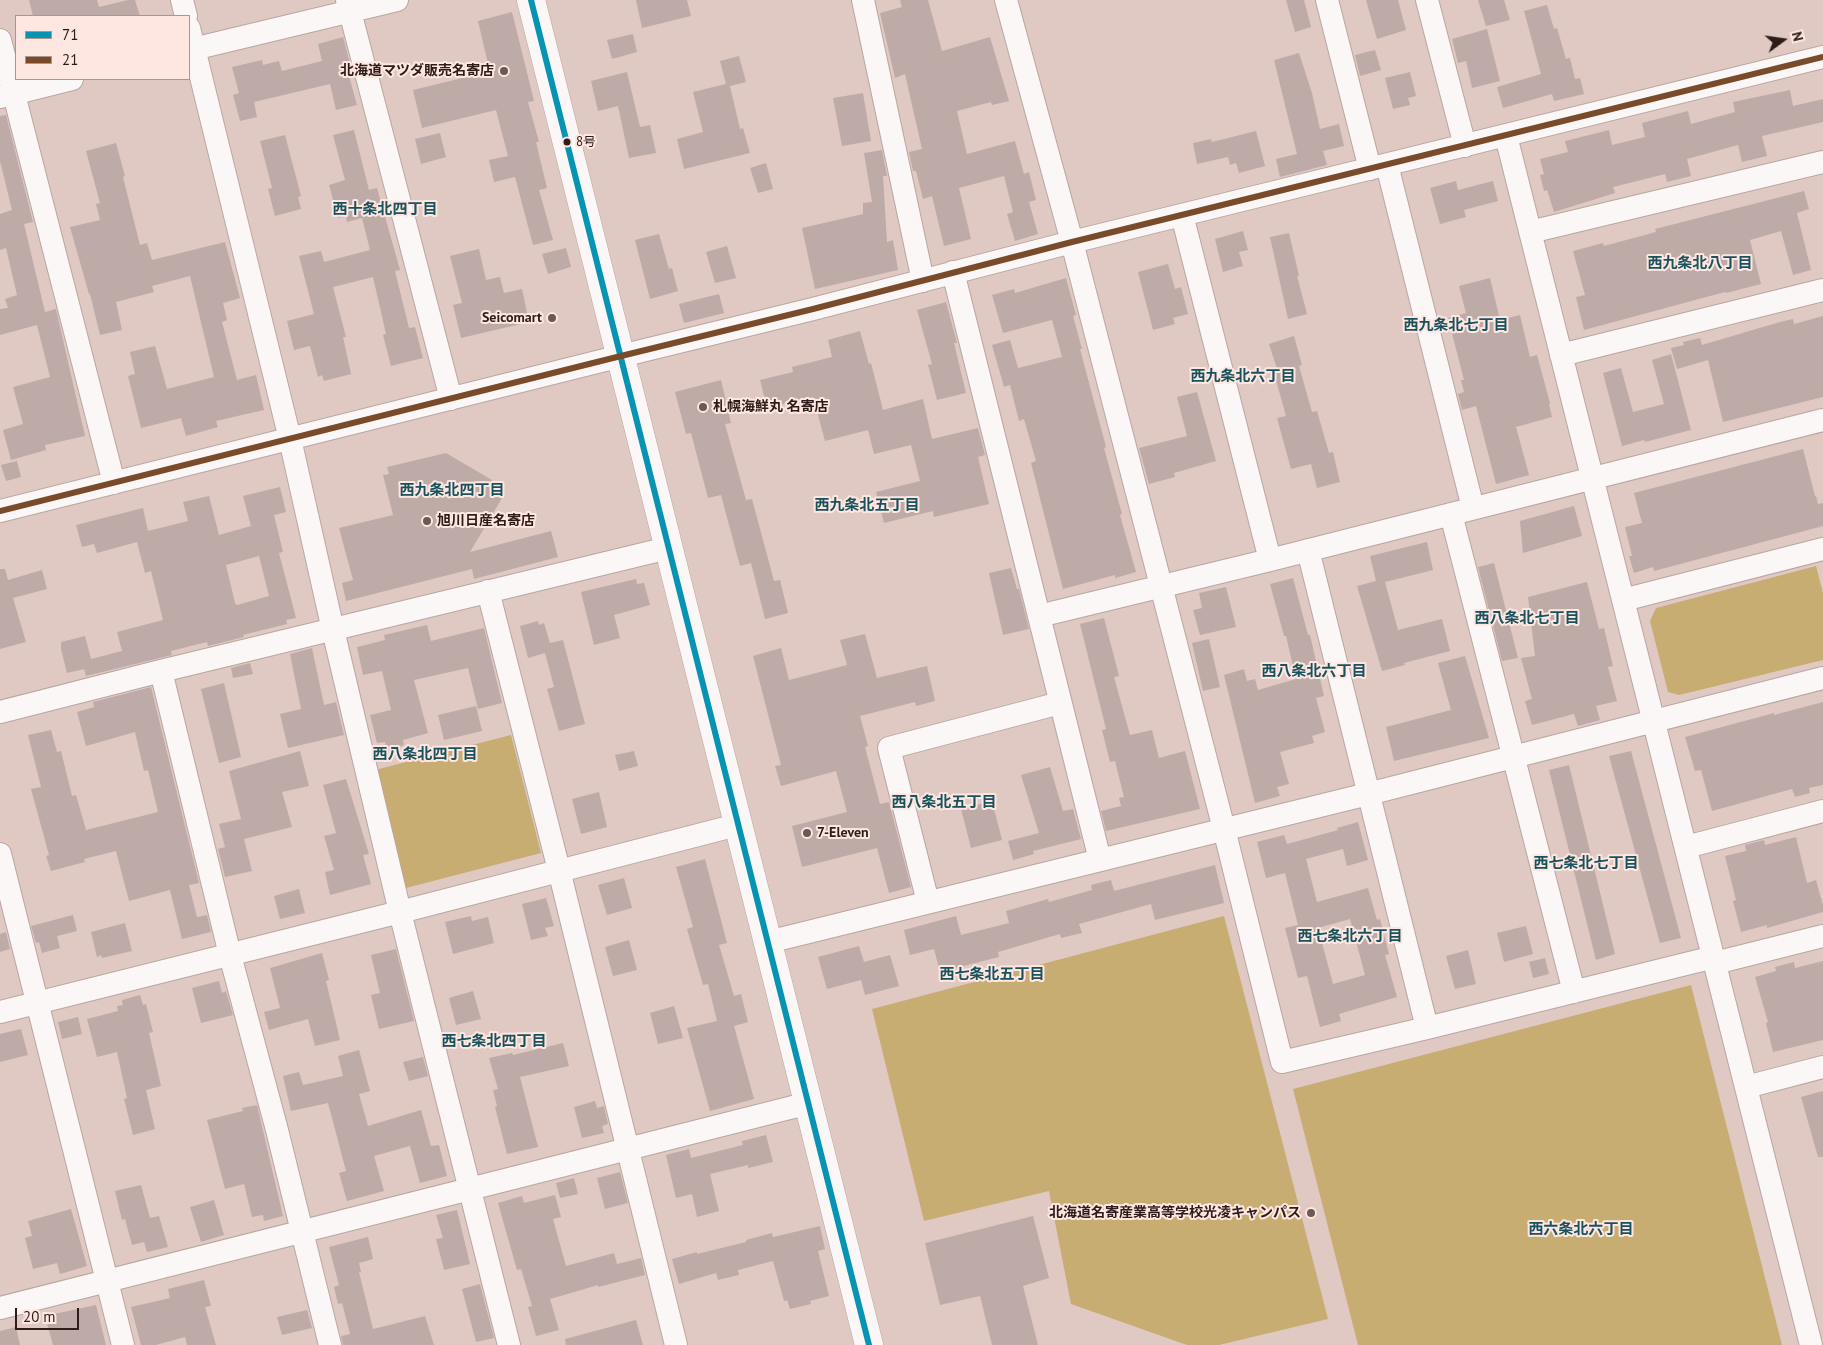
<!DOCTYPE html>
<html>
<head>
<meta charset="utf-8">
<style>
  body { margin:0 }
  #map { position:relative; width:1823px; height:1345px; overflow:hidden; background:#e0c8c3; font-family:"PT Sans",sans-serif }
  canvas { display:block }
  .legend { position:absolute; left:15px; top:15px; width:175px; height:65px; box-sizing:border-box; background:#fee6e1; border:1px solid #aa9591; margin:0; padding:6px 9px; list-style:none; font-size:15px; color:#2d1c19 }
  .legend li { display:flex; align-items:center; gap:10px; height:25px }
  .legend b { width:25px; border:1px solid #aa9591 }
  .north { position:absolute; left:1758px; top:15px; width:50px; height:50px; -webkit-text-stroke:4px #fee6e1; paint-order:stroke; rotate:76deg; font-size:14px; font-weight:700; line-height:20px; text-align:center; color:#2d1c19 }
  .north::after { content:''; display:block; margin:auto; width:18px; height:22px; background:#2d1c19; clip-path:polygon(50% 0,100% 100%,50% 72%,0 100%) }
  .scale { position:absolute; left:15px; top:1308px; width:64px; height:22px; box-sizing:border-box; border:2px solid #2d1c19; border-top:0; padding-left:6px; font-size:15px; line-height:18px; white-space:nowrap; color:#2d1c19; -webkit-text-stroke:4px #fee6e1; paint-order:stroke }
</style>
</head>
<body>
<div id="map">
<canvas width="1823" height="1345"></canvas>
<ul class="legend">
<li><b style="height:6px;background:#0794b3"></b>71</li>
<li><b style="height:6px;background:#7a4b2a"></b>21</li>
</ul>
<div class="north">N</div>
<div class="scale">20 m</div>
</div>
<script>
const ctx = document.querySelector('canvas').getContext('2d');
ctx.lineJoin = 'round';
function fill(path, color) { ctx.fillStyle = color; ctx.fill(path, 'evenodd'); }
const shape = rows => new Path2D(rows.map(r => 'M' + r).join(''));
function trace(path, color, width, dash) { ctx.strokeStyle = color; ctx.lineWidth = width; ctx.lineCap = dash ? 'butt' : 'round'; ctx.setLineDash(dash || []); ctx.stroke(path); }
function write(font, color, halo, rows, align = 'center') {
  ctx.font = font + ' "PT Sans","Noto Sans JP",sans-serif'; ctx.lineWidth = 4; ctx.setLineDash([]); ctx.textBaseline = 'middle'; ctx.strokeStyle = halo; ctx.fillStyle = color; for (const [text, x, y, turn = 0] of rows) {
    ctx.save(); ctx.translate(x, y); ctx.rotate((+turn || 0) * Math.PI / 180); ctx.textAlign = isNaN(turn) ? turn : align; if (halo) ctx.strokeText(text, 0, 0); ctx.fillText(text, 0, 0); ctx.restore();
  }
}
fill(shape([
  [1816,566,1823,593,1823,660,1679,695,1668,692,1650,621,1656,608],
  [511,735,541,853,406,888,375,770],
  [1224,916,1328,1319,1219,1345,1187,1345,1071,1304,1049,1191,924,1221,872,1009],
  [1691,985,1782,1345,1358,1345,1293,1089]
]), '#c8ad73');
fill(shape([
  [29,0,97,0,99,7,128,0,135,0,140,16,33,16],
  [636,0,687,0,691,16,642,28],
  [900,0,928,0,942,51,990,37,1009,101,992,105,991,102,957,111,967,154,1015,141,1024,174,1029,172,1036,200,1029,202,1038,234,1015,241,1007,214,1013,212,1004,176,959,188,971,239,944,246,932,196,923,199,916,171,913,171,909,152,922,149,905,74,895,78,880,13,902,7],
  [1286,0,1304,0,1311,27,1295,32],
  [1366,0,1398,0,1406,30,1377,39],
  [1478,0,1504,0,1510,20,1486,26],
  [1547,5,1554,29,1557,28,1566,59,1570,58,1575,79,1580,78,1584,94,1554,101,1552,94,1503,108,1497,87,1541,74,1524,11],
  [512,12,534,101,528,102,539,142,536,142,547,188,539,190,553,240,533,245,515,177,494,182,489,160,508,156,496,110,422,128,413,90,483,73,482,70,489,68,478,21],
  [1487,29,1500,81,1472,88,1466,61,1458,63,1452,39],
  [633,34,637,52,612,59,607,40],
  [343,37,353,75,349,76,357,105,336,110,330,84,254,102,257,117,240,121,233,95,239,93,232,67,262,60,263,65,279,61,282,71,322,61,318,44],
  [1375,50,1381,70,1360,76,1355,55],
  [1299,53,1312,93,1320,129,1339,124,1344,146,1323,151,1327,165,1280,177,1276,159,1297,154,1274,60],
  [739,56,746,82,730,86,740,129,743,128,750,153,684,169,677,139,703,132,693,92,726,84,720,61],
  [627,72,640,127,650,125,656,153,629,158,618,106,598,111,591,81],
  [1410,72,1416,96,1408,98,1410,105,1393,109,1385,78],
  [1790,90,1793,106,1823,99,1823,122,1762,136,1767,156,1742,162,1738,145,1687,159,1691,176,1667,182,1665,174,1613,187,1615,193,1554,212,1547,190,1544,191,1540,175,1544,174,1540,159,1568,152,1565,141,1609,130,1612,145,1645,137,1642,123,1688,111,1691,124,1735,112,1733,102],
  [863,93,871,141,842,146,833,98],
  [6,115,33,222,24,224,45,312,56,309,85,436,45,445,46,450,11,460,3,430,23,424,13,387,50,377,37,325,0,335,0,309,8,308,5,299,17,295,6,248,0,250,0,214,12,210,0,161,0,116],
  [354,130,369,190,377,188,400,270,395,271,409,328,415,327,423,358,391,366,383,335,386,334,373,277,333,287,346,337,343,337,351,374,324,381,322,375,318,377,310,346,294,350,287,321,314,314,299,256,321,251,324,262,370,250,362,218,347,222,346,216,338,218,329,185,345,180,333,135],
  [1256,131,1265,166,1239,173,1236,163,1230,165,1228,157,1197,164,1193,143,1211,139,1212,142],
  [440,133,446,157,421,164,415,139],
  [285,135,301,196,298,197,301,209,275,216,268,189,272,188,260,141],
  [116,143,125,176,123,177,140,245,147,243,152,260,225,242,240,298,223,303,227,320,222,322,237,380,256,375,264,410,216,421,218,427,186,436,181,418,141,428,128,376,135,374,130,352,155,346,167,389,214,377,190,276,152,286,154,292,116,302,122,330,100,335,90,294,89,294,70,227,100,220,96,204,100,203,86,151],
  [882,150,887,176,883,176,887,242,893,240,898,270,815,289,802,228,863,214,863,203,872,202,864,153],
  [766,163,773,189,758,193,750,168],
  [1456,181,1458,190,1493,181,1498,201,1464,210,1466,217,1440,224,1430,188],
  [1804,191,1809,209,1797,213,1811,270,1793,275,1781,231,1750,240,1761,284,1726,293,1725,292,1584,330,1576,297,1585,295,1573,251,1603,243,1604,246,1656,232,1655,229],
  [1243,231,1248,250,1239,252,1243,266,1223,272,1215,239],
  [1289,233,1299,276,1297,276,1307,314,1288,319,1270,237],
  [659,234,669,269,672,268,678,291,650,299,635,240],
  [727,246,736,278,715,283,706,252],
  [566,248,571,267,548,274,542,254],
  [479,249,486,280,500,277,504,293,522,289,529,322,461,338,453,305,462,303,450,256],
  [1168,264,1175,289,1181,287,1188,314,1173,318,1175,324,1153,330,1138,272],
  [1066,278,1076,315,1073,316,1082,349,1080,349,1106,447,1104,448,1122,514,1120,515,1136,572,1115,578,1115,575,1063,589,1031,463,1036,461,1024,419,1019,421,1010,385,1004,387,992,345,1010,340,1018,368,1062,357,1052,320,1003,333,992,295,1014,289,1015,293],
  [1490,278,1500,320,1520,315,1530,357,1537,355,1550,403,1549,404,1552,417,1516,427,1529,475,1496,484,1476,406,1462,410,1458,394,1464,392,1461,380,1464,380,1448,318,1466,313,1459,286],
  [719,294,724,313,684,323,679,304],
  [946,302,957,343,954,343,966,393,937,400,928,365,932,364,917,310],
  [1823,316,1823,397,1723,422,1708,360,1677,369,1671,348,1684,345,1683,342,1700,338,1702,345,1780,322,1793,319,1794,324],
  [860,331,869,364,871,363,883,410,923,399,932,439,978,428,985,455,978,457,989,504,934,517,933,511,884,523,876,492,920,481,911,445,874,454,868,430,825,441,813,397,767,408,760,380,793,372,792,367,832,357,828,340],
  [1294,336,1302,365,1299,366,1312,412,1317,411,1329,453,1333,452,1340,482,1317,488,1311,464,1291,469,1277,418,1286,416,1274,373,1278,372,1269,344],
  [1671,354,1691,430,1645,442,1644,440,1622,446,1603,373,1621,368,1633,412,1664,404,1652,360],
  [721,380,731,423,725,424,746,500,752,499,774,581,780,580,788,613,765,619,751,563,740,566,721,495,708,498,691,433,686,434,675,392],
  [1197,392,1216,461,1174,473,1175,477,1149,484,1139,448,1187,436,1177,397],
  [1803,449,1815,496,1816,496,1818,504,1823,503,1823,526,1654,571,1653,567,1634,573,1629,556,1632,556,1625,527,1642,523,1634,493],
  [446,453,492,480,490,485,505,493,470,552,551,531,558,557,474,579,472,569,346,601,342,583,353,580,339,528,393,515,383,475,389,474,387,467],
  [17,461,21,477,6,481,1,465],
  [280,487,286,512,274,515,283,552,279,553,296,618,286,620,287,624,243,635,244,637,208,646,207,642,171,651,172,655,86,676,84,669,67,673,61,649,61,642,85,636,91,659,122,651,117,632,163,620,151,571,145,573,137,542,97,553,94,544,82,547,76,525,143,508,148,531,188,521,183,502,209,496,219,535,251,526,243,496],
  [259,556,269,596,237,605,235,603,226,565],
  [1574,506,1582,536,1523,553,1520,521],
  [1427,542,1433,570,1385,582,1398,630,1442,619,1450,651,1404,663,1405,665,1382,671,1357,586,1376,581,1370,556],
  [1494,563,1518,658,1502,661,1478,567],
  [1011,568,1017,589,1019,589,1029,629,1003,635,989,573],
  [0,569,5,569,8,580,42,570,47,589,13,598,26,642,0,649],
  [1293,578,1308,635,1310,635,1324,696,1316,698,1325,732,1312,736,1314,743,1280,752,1289,784,1277,787,1280,796,1255,803,1224,675,1244,669,1247,681,1255,679,1258,690,1296,679,1286,636,1284,636,1270,584],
  [636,579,637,584,644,583,650,605,614,615,620,638,594,645,581,592],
  [1587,582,1599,629,1604,628,1613,666,1608,667,1617,701,1596,706,1600,720,1578,726,1574,714,1532,725,1525,701,1532,699,1521,658,1535,656,1528,597],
  [1226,587,1236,627,1200,635,1193,610,1202,608,1199,593],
  [1104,618,1119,676,1114,677,1130,735,1152,730,1159,758,1185,751,1200,809,1106,831,1101,811,1121,806,1119,798,1124,797,1115,761,1110,762,1102,730,1106,729,1080,624],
  [538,621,539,625,544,623,550,643,563,640,585,724,559,731,547,689,554,687,545,653,528,658,520,626],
  [427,625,431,641,484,628,502,703,478,709,468,668,414,680,428,733,403,740,404,745,387,750,385,742,377,743,370,715,391,710,382,671,363,675,357,647,385,640,384,635],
  [865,634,877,678,927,666,935,701,916,706,915,702,860,716,868,746,865,747,880,804,889,802,911,887,889,893,877,848,802,867,792,826,847,812,836,771,781,786,775,766,781,765,753,656,781,648,789,680,847,665,840,640],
  [1209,639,1220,687,1203,691,1192,643],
  [312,648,324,705,336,702,344,735,288,748,280,714,301,709,290,654],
  [1465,656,1489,738,1394,761,1386,727,1451,710,1438,663],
  [250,663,253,674,233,678,231,668],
  [224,683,241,757,219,763,201,689],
  [151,687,199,883,189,885,197,917,207,915,211,932,182,939,170,890,129,901,116,851,84,859,85,862,51,871,46,856,49,855,31,789,41,787,28,735,51,730,57,752,61,751,72,796,76,795,86,830,158,812,148,770,144,771,135,732,86,746,77,712,94,707,93,702],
  [1823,702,1823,785,1809,788,1810,793,1795,797,1792,789,1712,811,1701,770,1695,771,1685,737,1774,713,1774,715],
  [476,706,482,731,444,740,438,715],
  [300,751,309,786,282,792,292,827,244,839,252,871,225,877,218,849,225,847,219,824,241,819,229,771],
  [634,751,638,766,619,771,615,755],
  [1631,751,1681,938,1660,943,1609,756],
  [1569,765,1615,954,1596,960,1549,770],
  [1050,767,1063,811,1073,809,1081,839,1033,851,1034,854,1013,860,1008,841,1039,833,1021,775],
  [346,779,369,854,363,855,371,884,330,895,325,872,334,870,324,836,336,833,323,785],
  [599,792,607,827,581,834,572,799],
  [992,801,1002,840,971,848,961,809],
  [1358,822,1368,860,1347,866,1343,849,1306,859,1317,902,1368,888,1377,920,1380,919,1389,954,1385,955,1397,997,1339,1014,1341,1021,1320,1027,1307,976,1298,978,1285,928,1298,925,1285,873,1266,878,1257,842,1284,835,1287,844,1338,830,1337,828],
  [1350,919,1365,975,1333,984,1318,928],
  [1796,837,1807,883,1816,880,1823,905,1823,912,1767,928,1767,925,1741,932,1733,901,1736,900,1725,856,1746,851,1745,845,1764,840,1765,845],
  [705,859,727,943,719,945,734,996,741,994,748,1022,734,1026,754,1099,710,1111,687,1028,717,1021,708,984,703,985,687,929,693,927,676,867],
  [1215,865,1224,903,1155,920,1151,904,1079,924,1082,933,1061,938,1060,934,998,952,999,957,940,972,934,949,910,955,904,930,956,916,961,935,1009,923,1006,911,1048,899,1049,902,1092,890,1091,885,1111,880,1114,891],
  [624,878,632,908,607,915,598,885],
  [299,889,305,913,280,919,274,896],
  [546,898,554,926,545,928,548,936,531,940,522,904],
  [73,915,77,931,57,936,60,948,42,953,39,942,36,943,31,926],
  [471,916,472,921,488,917,494,943,453,954,445,922],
  [125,923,132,951,102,958,101,955,97,957,91,932],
  [1526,926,1533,954,1504,962,1497,933],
  [6,932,10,949,0,952,0,934],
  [629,940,637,970,613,976,605,947],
  [859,946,864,962,890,955,899,986,865,995,861,980,827,989,818,957],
  [396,949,414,1021,379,1029,371,995,380,993,371,955],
  [1468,950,1476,984,1455,989,1446,956],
  [322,953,329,980,326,981,340,1040,315,1046,308,1019,269,1030,264,1012,280,1008,270,968],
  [1545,958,1549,974,1533,978,1529,962],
  [1823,961,1823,1040,1773,1052,1766,1023,1768,1022,1755,977,1776,971,1775,967,1794,962,1795,968],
  [219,981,222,993,226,991,233,1015,201,1023,192,988],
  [473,991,481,1019,456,1025,449,998],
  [140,995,143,1005,146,1004,153,1032,149,1033,161,1086,146,1090,155,1129,133,1135,124,1099,127,1098,117,1052,97,1057,87,1019,118,1011,117,1006,123,1005,122,1000],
  [674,1006,683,1038,658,1044,650,1013],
  [78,1017,82,1034,62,1039,58,1022],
  [21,1029,28,1055,0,1062,0,1034],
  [563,1043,569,1066,520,1077,538,1147,507,1154,495,1107,497,1106,493,1090,498,1089,489,1058,512,1053,513,1055],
  [359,1050,370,1091,359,1094,368,1126,421,1110,431,1146,439,1145,447,1176,420,1183,410,1146,374,1156,384,1191,347,1201,339,1173,346,1171,328,1103,291,1111,283,1076,299,1072,303,1085,343,1076,338,1056],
  [423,1057,428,1076,409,1081,403,1062],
  [1823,1091,1823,1157,1818,1157,1801,1097],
  [595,1101,597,1108,604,1106,608,1124,602,1126,604,1133,582,1138,574,1107],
  [257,1105,283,1216,264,1221,263,1215,252,1217,244,1184,225,1189,207,1120,243,1111,242,1108],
  [766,1135,773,1162,748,1168,748,1165,710,1174,719,1211,697,1217,692,1194,676,1198,666,1155,689,1149,691,1158,743,1145,742,1141],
  [620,1172,628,1203,605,1209,597,1178],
  [574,1178,578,1194,560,1198,556,1183],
  [141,1185,150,1218,159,1216,168,1247,147,1252,144,1242,132,1245,125,1219,122,1220,115,1191],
  [555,1195,561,1217,553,1219,566,1266,614,1253,617,1264,641,1258,645,1275,598,1287,598,1285,550,1299,559,1330,536,1336,528,1307,532,1306,521,1269,517,1270,498,1203,522,1196,524,1203],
  [214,1200,224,1235,201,1242,190,1207],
  [71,1209,87,1266,60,1274,57,1263,33,1269,25,1238,32,1236,28,1221],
  [457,1210,470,1264,444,1270,436,1239,443,1238,436,1215],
  [1033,1216,1049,1278,1023,1286,1038,1345,992,1345,980,1296,940,1305,925,1243],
  [820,1226,825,1249,818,1251,829,1296,810,1301,811,1304,790,1309,787,1300,784,1301,773,1261,738,1270,739,1275,718,1280,716,1273,679,1284,672,1259,697,1252,697,1254,746,1242,746,1240,772,1233,773,1237],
  [368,1237,373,1259,359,1263,361,1272,359,1272,373,1329,425,1316,434,1345,343,1345,341,1336,350,1334,342,1303,338,1304,334,1287,339,1285,329,1247],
  [204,1280,211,1306,205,1307,216,1345,187,1345,185,1337,156,1345,141,1345,131,1307,170,1298,168,1289],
  [480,1284,494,1338,476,1342,462,1289],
  [96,1305,106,1345,53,1345,45,1316],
  [307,1310,312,1328,282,1335,277,1317],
  [636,1320,643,1345,566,1345,565,1339],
  [16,1327,20,1345,0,1345,0,1331]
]), '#beaba8');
const minor = shape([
  [182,0,186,16],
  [347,0,451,399],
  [863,0,923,281],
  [1006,0,1072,242,1224,829,1282,1062,1427,1028,1714,957],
  [1327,0,1370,169],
  [1427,0,1465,146],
  [189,28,290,439,333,630,400,912,509,1345],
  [0,40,114,483],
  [189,50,397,0],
  [0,97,72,79],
  [1506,136,1811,1345],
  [1387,165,1473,508],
  [1182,215,1270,560],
  [1530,232,1823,162],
  [953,272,1100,860],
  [1561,355,1823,290],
  [0,511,621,356,813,309,1072,242,1823,57],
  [1451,514,1574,992],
  [1308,550,1427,1028],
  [488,591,559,870,676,1345],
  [1623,600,1823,549],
  [1039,616,1270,560,1823,420],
  [161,671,230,955,277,1130,330,1345],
  [0,712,161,671,668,548],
  [1686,847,1823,811],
  [0,854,123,1345],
  [928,902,889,748,1060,703],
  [768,942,1368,794,1823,678],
  [1715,963,1823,936],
  [0,1012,400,912,737,825],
  [1746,1087,1823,1067],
  [0,1308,809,1103]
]);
const highway = shape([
  [531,0,869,1345]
]);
trace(minor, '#b9a6a2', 24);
trace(highway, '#b9a6a2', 29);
trace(minor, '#faf7f6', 22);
trace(highway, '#faf7f6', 28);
trace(shape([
  [531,0,869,1345]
]), '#0794b3', 6);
trace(shape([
  [0,511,621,356,813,309,1072,242,1823,57]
]), '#7a4b2a', 6);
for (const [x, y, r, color] of [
  [504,71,5,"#6c5854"],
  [567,142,4.5,"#2d1c19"],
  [552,318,5,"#6c5854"],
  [703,407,5,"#6c5854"],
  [427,521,5,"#6c5854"],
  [807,833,5,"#6c5854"],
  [1311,1213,5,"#6c5854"]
]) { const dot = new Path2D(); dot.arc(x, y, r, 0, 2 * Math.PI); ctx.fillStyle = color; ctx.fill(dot); trace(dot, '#fee6e1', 2); }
write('13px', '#2d1c19', '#fee6e1', [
  ["8号",576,142]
], 'left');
write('bold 14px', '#2d1c19', '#fee6e1', [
  ["北海道マツダ販売名寄店",494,71],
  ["Seicomart",542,318],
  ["札幌海鮮丸 名寄店",713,407,"left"],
  ["旭川日産名寄店",437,521,"left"],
  ["7-Eleven",817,833,"left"],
  ["北海道名寄産業高等学校光凌キャンパス",1301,1213]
], 'right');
write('bold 15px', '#18525c', '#fee6e1', [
  ["西十条北四丁目",385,210],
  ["西九条北八丁目",1700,264],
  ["西九条北七丁目",1456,326],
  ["西九条北六丁目",1243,377],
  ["西九条北四丁目",452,491],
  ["西九条北五丁目",867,506],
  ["西八条北七丁目",1527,619],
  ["西八条北六丁目",1314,672],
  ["西八条北四丁目",425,755],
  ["西八条北五丁目",944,803],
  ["西七条北七丁目",1586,864],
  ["西七条北六丁目",1350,937],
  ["西七条北五丁目",992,975],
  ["西七条北四丁目",494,1042],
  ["西六条北六丁目",1581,1230]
]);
</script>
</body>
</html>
